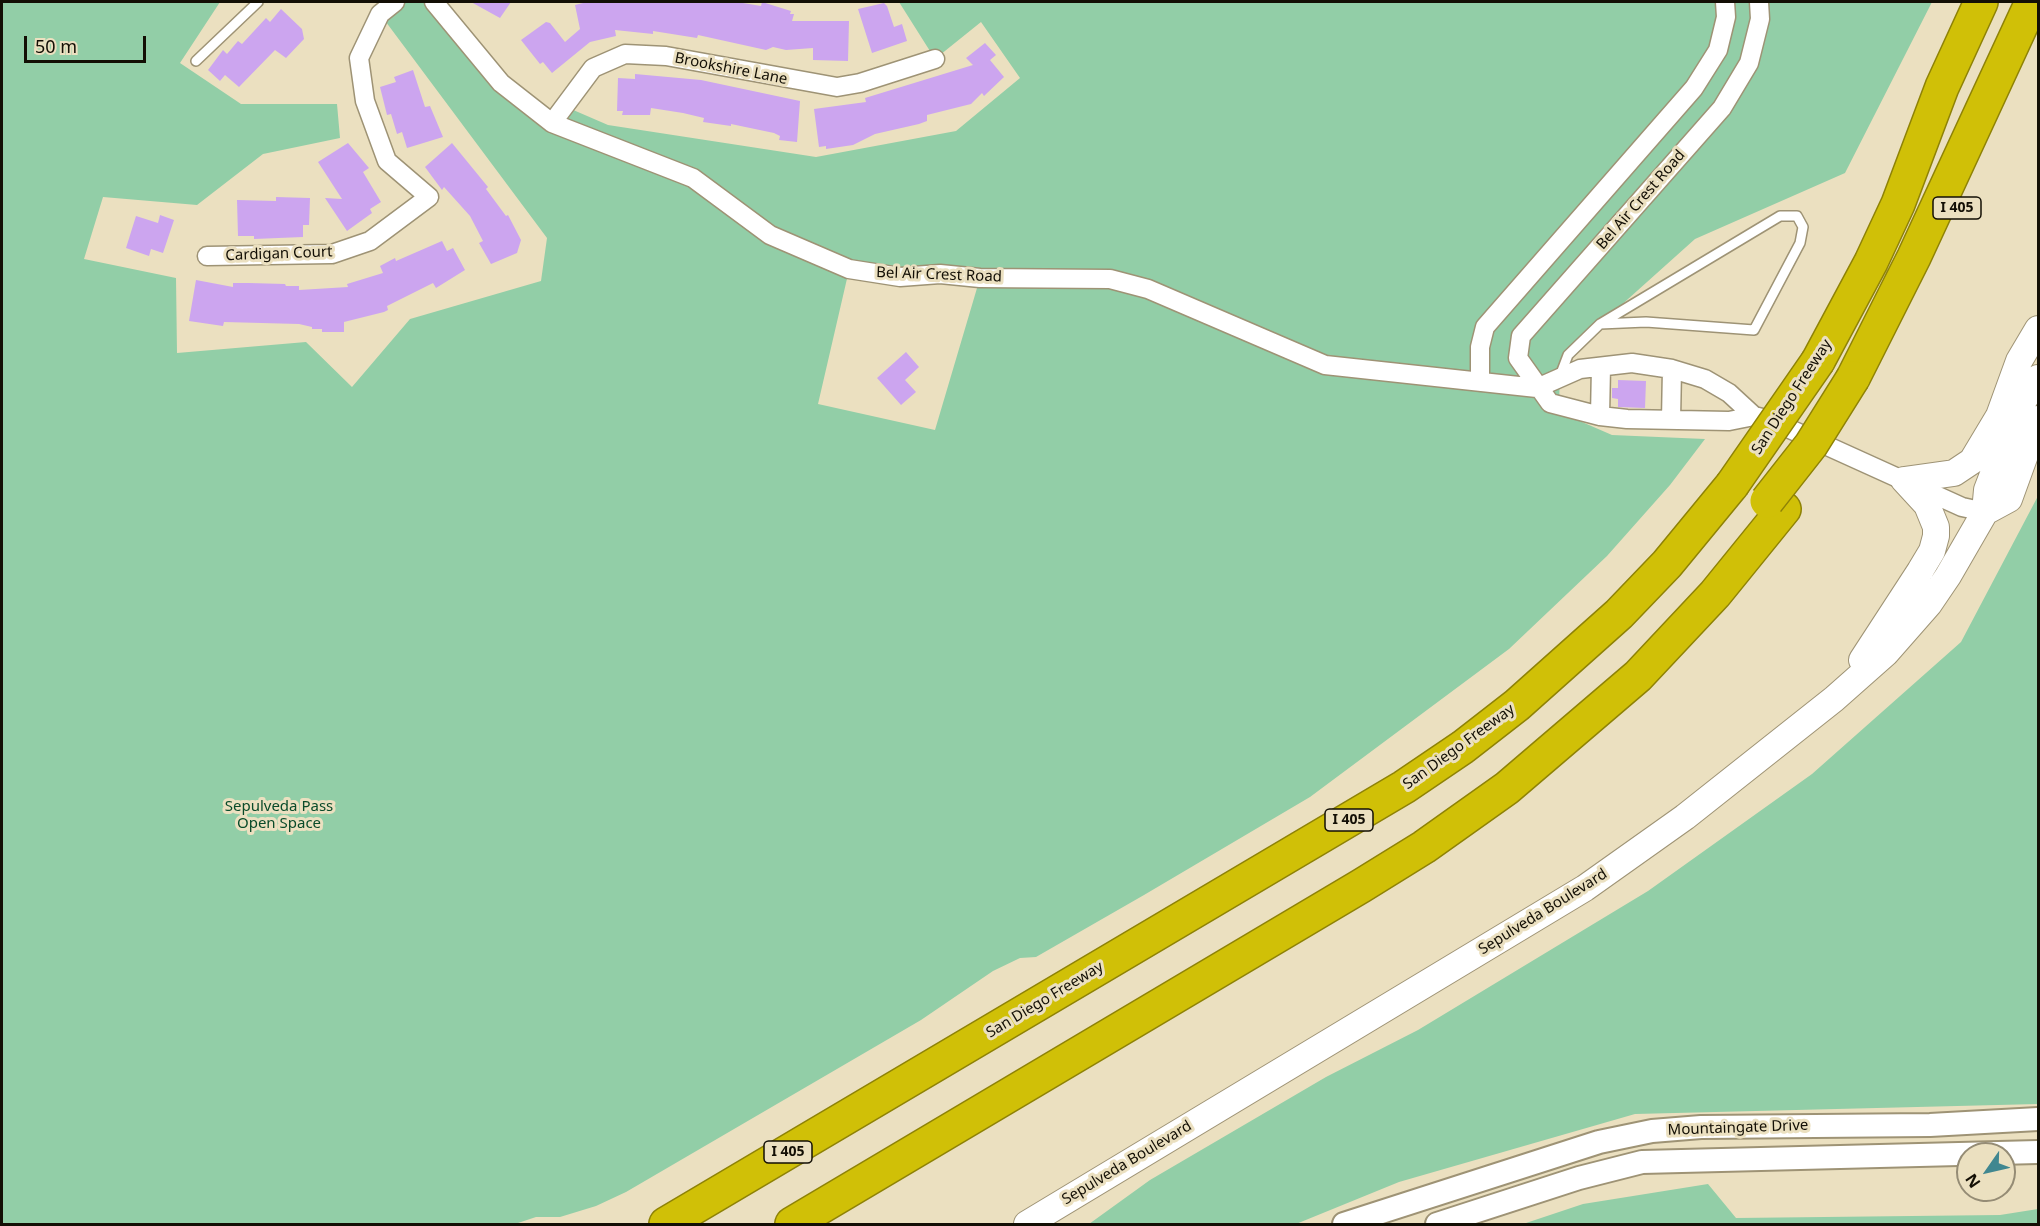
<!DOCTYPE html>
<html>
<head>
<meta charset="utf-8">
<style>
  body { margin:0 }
  #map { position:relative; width:2040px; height:1226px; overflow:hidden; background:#ebe0c0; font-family:"Noto Sans",sans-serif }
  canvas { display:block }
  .frame { position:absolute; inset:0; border:3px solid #130f05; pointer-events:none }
  .north { position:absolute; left:1956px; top:1142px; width:60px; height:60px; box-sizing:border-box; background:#ebe0c0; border:2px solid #958c75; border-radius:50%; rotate:236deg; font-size:16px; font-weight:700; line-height:24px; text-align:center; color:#130f05 }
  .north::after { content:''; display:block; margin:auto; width:21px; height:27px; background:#408790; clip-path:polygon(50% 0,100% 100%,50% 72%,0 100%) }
  .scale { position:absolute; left:24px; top:36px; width:122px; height:27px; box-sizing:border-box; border:3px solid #130f05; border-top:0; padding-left:8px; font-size:18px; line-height:21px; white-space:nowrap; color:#130f05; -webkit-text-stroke:4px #ebe0c0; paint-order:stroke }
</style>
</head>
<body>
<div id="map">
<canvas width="2040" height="1226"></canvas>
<div class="frame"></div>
<div class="north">N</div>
<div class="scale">50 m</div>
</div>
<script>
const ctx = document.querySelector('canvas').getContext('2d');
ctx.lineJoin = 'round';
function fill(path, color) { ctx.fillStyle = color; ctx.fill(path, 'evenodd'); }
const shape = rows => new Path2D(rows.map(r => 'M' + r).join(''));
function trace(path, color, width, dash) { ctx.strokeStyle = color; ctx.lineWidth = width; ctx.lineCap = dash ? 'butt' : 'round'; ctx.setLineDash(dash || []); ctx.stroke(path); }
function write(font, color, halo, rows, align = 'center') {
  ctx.font = font + ' "Noto Sans",sans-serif'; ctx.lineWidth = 6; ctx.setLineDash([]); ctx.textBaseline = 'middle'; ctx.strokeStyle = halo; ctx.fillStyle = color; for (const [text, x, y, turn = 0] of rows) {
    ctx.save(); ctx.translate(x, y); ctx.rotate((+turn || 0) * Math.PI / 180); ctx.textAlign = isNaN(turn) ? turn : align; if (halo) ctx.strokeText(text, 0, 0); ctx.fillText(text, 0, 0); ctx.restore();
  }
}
fill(shape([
  [2,2,220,2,180,63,241,104,337,104,340,138,263,154,197,205,103,197,84,259,176,278,177,353,306,342,352,387,410,319,541,281,547,238,380,14,395,2,434,2,552,123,564,106,608,125,816,157,956,131,1020,78,981,22,935,59,899,2,1932,2,1845,173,1695,239,1560,360,1559,412,1612,435,1705,439,1670,485,1607,556,1509,649,1310,797,1144,895,1036,957,1020,958,993,971,921,1020,626,1192,596,1206,560,1217,536,1217,515,1224,2,1224],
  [849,270,980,278,935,430,818,404],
  [2038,496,2038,1104,1635,1114,1399,1182,1296,1224,1089,1224,1150,1180,1326,1077,1418,1030,1648,891,1812,774,1961,642],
  [1708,1184,1736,1218,2000,1215,2038,1209,2038,1224,1523,1224,1583,1204]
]), '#92cea7');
fill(shape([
  [471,2,511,2,500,18],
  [587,2,737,2,761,6,762,2,791,11,790,14,794,14,792,21,849,21,848,61,813,60,813,48,786,50,773,47,766,50,698,35,697,38,653,31,653,34,615,30,616,36,590,42,552,73,543,62,540,64,521,40,546,22,550,23,565,42,580,29,575,5],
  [884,3,887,6,894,27,902,24,907,41,872,53,858,9],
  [281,9,302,29,304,39,286,58,275,50,239,87,225,75,220,81,208,70,223,50,227,54,238,41,242,44,266,18,270,22],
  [985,43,996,55,990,60,1004,77,984,96,982,93,971,104,927,115,927,121,919,124,875,134,853,145,826,149,826,146,819,147,814,109,866,102,865,98,973,65,966,58],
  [413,70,425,107,430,106,443,137,407,148,402,132,397,134,391,114,387,115,380,87,396,82,394,77],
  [635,74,701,80,800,101,797,142,779,140,780,136,774,133,731,124,731,126,703,122,704,118,683,113,651,108,650,115,622,115,623,111,617,111,618,78,635,79],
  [348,143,369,168,363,172,381,202,370,209,372,213,347,231,325,198,342,199,318,162],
  [452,143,488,187,486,189,506,216,508,215,521,240,517,253,491,264,479,243,483,241,470,216,444,187,442,190,425,167],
  [276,197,310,198,309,225,303,225,303,237,254,239,254,236,238,236,237,200,276,201],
  [160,215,174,220,163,253,151,249,149,256,126,248,136,216,158,223],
  [442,241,447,251,453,248,465,270,436,288,433,283,387,306,388,310,384,312,344,322,344,332,322,332,322,329,312,329,312,327,299,324,224,322,223,326,189,321,196,280,233,287,233,283,249,283,285,284,286,286,299,286,299,290,348,287,347,284,383,273,380,266,395,258,396,261],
  [906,352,919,367,905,380,916,392,901,405,877,378],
  [1618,380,1646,381,1645,408,1618,407,1618,399,1612,398,1612,388,1618,388]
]), '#cca5ef');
const service = shape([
  [196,61,258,2],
  [1560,376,1568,355,1600,324,1646,322,1754,330,1800,243,1803,227,1797,216,1780,216,1600,324]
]);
const minor = shape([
  [434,2,501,83,552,123,693,178,770,235,849,269,900,277,940,274,980,278,1110,279,1148,289,1325,365,1537,388,1580,369,1632,363,1672,369,1705,379,1729,393,1754,416],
  [1759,2,1760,19,1749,63,1722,108,1521,336,1518,358,1550,403,1600,416,1627,419,1729,421,1754,416,1770,420,1962,507,1985,512],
  [552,123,593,68,625,54,666,56,837,87,860,83,935,59],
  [207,256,332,254,370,241,429,197,387,161,365,101,359,58,380,14,395,2],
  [1480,382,1480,347,1485,327,1694,88,1718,50,1726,17,1725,2],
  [1600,416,1601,367],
  [1671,420,1672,369]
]);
const tertiary = shape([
  [1344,1224,1599,1142,1652,1131,1701,1127,1930,1125,2038,1119],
  [1437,1224,1579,1178,1642,1162,2038,1152]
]);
const secondary = shape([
  [1904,480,1954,473,1972,461,1999,416,2019,361,2038,329],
  [1985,512,2009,499,2038,419],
  [1862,660,1920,571,1932,551,1936,536,1936,527,1927,505,1904,480],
  [1027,1224,1585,888,1685,817,1834,699,1886,653,1929,604,1948,576,1985,512,1987,490,2018,409,2038,378]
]);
const motorway = shape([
  [1818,361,1871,262,1898,204,1942,87,1981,2],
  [1853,378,1914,257,2032,2],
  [666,1224,1404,787,1463,747,1517,705,1619,614,1667,564,1732,485],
  [792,1224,1361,886,1424,847,1507,788,1638,676,1715,594,1784,509]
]);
trace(service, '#9e9375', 12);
trace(minor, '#9e9375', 21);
trace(tertiary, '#9e9375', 26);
trace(secondary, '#9e9375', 28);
trace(motorway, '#8e8206', 36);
trace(service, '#fff', 9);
trace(minor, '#fff', 18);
trace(tertiary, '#fff', 22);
trace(secondary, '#fff', 26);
trace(motorway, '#d0c007', 33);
const motorwayBridge = shape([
  [1732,485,1818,361],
  [1767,501,1811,445,1853,378]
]);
trace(motorwayBridge, '#8e8206', 36, []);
trace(motorwayBridge, '#d0c007', 33);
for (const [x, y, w] of [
  [1957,208,48],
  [1349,820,48],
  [788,1152,48]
]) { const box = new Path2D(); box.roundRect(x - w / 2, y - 11, w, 22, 4.5); ctx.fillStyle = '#ebe0c0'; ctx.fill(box); trace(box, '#130f05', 1.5); }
write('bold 14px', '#130f05', null, [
  ["I 405",1957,208],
  ["I 405",1349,820],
  ["I 405",788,1152]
]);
write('15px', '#130f05', '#ebe0c0', [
  ["Brookshire Lane",731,69,11],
  ["Bel Air Crest Road",1641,200,-49],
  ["Cardigan Court",279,254,-2],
  ["Bel Air Crest Road",939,275,2],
  ["San Diego Freeway",1792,397,-57],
  ["San Diego Freeway",1459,747,-36],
  ["Sepulveda Boulevard",1543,912,-32],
  ["San Diego Freeway",1045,1000,-31],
  ["Mountaingate Drive",1738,1128,-2],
  ["Sepulveda Boulevard",1127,1163,-31]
]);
write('15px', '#094b2a', '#ebe0c0', [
  ["Sepulveda Pass",279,807],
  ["Open Space",279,824]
]);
</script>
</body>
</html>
